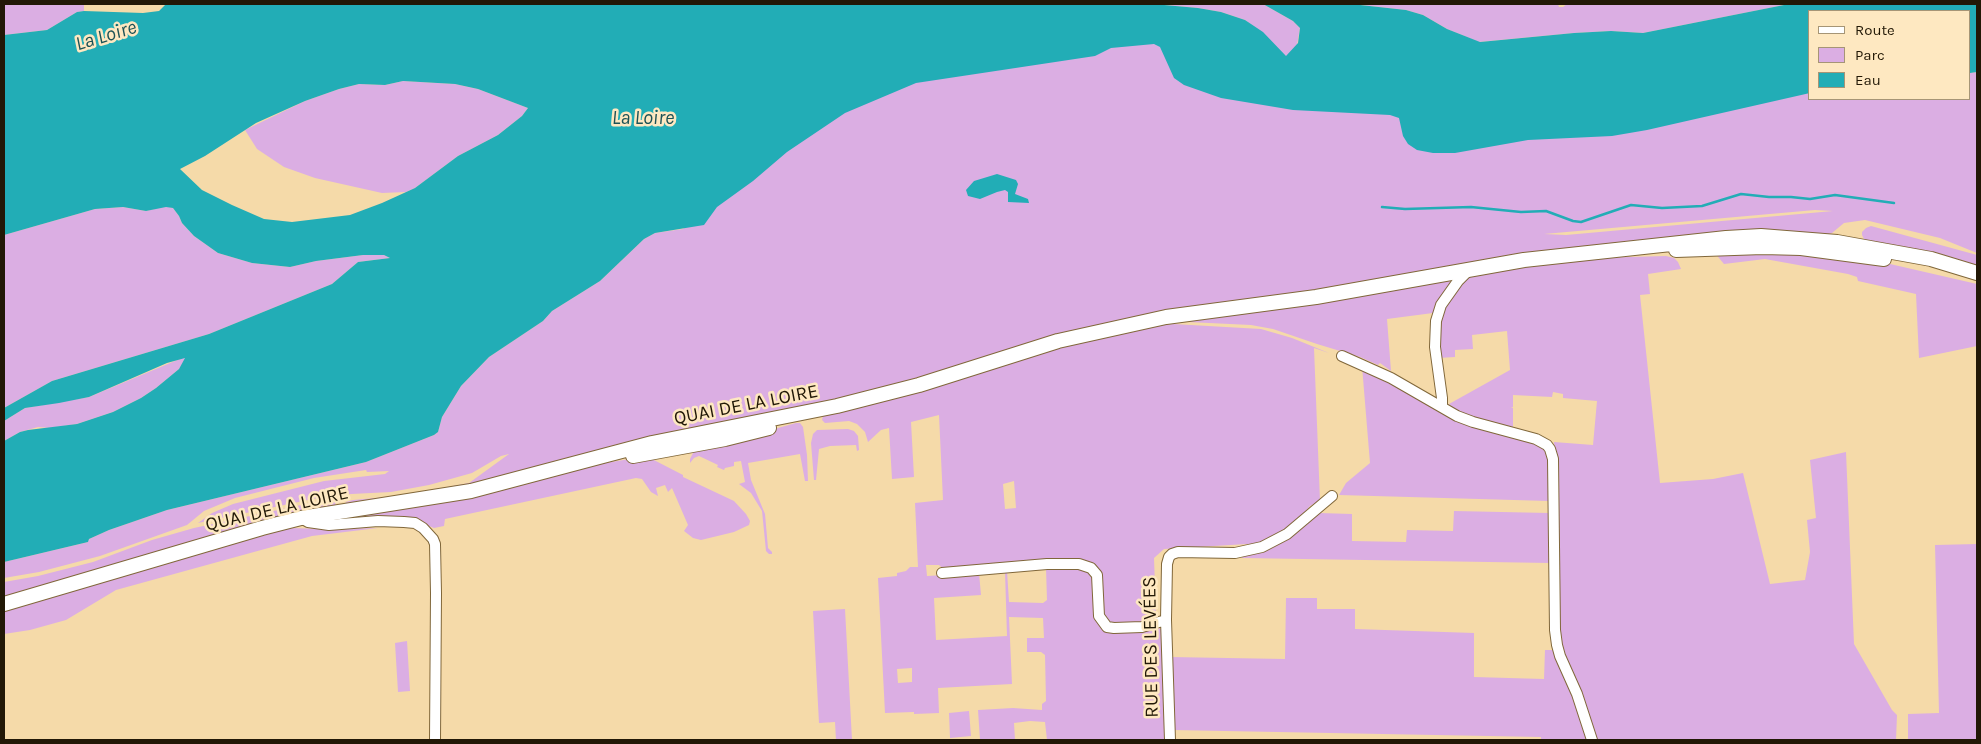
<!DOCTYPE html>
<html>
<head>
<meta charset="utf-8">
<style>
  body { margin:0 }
  #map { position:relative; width:1981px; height:744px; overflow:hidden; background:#f5daa9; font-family:Karla,sans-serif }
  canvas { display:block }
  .frame { position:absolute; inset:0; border:5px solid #221806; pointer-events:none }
  .legend { position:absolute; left:1808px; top:10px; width:162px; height:90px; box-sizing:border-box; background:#fee8c1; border:1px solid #a69576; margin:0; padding:6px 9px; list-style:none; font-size:15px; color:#221806 }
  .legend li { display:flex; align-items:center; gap:10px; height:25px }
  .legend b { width:25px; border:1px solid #a69576 }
</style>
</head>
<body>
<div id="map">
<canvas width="1981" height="744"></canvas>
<div class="frame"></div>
<ul class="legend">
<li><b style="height:6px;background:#fff"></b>Route</li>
<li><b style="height:14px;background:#dbaee3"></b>Parc</li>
<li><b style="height:14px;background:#22adb6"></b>Eau</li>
</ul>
</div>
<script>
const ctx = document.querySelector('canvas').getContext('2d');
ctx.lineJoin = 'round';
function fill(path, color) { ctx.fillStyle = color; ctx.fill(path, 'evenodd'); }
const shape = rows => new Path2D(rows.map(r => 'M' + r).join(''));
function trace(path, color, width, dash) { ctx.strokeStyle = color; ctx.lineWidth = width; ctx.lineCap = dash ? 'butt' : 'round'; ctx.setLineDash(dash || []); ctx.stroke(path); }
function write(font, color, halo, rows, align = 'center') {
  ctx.font = font + ' Karla,sans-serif'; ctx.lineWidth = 5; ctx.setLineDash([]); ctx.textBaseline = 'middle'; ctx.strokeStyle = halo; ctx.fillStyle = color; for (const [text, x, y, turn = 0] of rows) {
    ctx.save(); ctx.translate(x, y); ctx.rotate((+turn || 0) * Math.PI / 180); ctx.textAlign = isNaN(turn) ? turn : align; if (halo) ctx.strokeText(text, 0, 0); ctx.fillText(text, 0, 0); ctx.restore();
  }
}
fill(shape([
  [4,4,84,4,84,11,77,12,47,30,4,35],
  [1028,4,1141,4,1210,19,1265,35,1245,20,1221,12,1198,8,1153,4,1263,4,1293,21,1300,28,1297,45,1367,68,1442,88,1504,103,1538,106,1576,106,1764,98,1810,93,1810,99,1970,99,1970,73,1977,72,1977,253,1940,238,1865,220,1844,223,1832,233,1825,235,1759,234,1676,239,1546,252,1470,263,1300,295,1152,316,1095,328,1011,350,931,377,880,392,772,416,664,436,498,480,454,490,391,500,348,505,345,504,346,502,353,500,398,496,469,483,509,454,501,456,472,473,429,485,391,492,332,495,198,523,212,513,233,504,324,481,385,474,389,471,367,472,366,470,314,478,235,498,204,511,187,525,100,556,39,572,4,578,4,562,88,542,89,539,109,530,167,510,366,462,434,435,438,432,442,417,461,386,489,357,543,321,552,311,600,281,644,239,655,233,683,229,760,165,783,137,1003,10],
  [1815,210,1833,211,1566,235,1544,234],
  [1351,4,1558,4,1559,7,1563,7,1567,4,1789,4,1643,33,1611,31,1574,33,1479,42,1447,29,1423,15,1406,10],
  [403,81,455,84,478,89,528,108,522,116,498,135,458,156,415,188,406,192,382,193,315,178,284,167,257,149,245,130,305,101,339,89,359,84,385,85],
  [166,206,173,208,179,216,182,223,194,236,218,253,252,263,290,267,316,261,363,255,384,255,390,258,358,262,332,284,209,334,52,381,4,408,4,235,95,209,123,207,146,211],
  [1871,226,1977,255,1977,270,1865,241,1862,235,1862,232,1866,228],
  [1714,252,1788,252,1877,261,1977,284,1977,346,1919,358,1916,294,1858,281,1857,277,1848,274,1765,259,1724,264],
  [1666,256,1674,258,1678,262,1681,269,1648,274,1650,294,1640,295,1660,483,1713,479,1743,473,1770,584,1805,580,1810,552,1807,520,1816,518,1810,460,1846,452,1854,644,1892,710,1897,715,1896,740,1594,740,1560,652,1557,472,1554,442,1593,445,1597,401,1563,398,1563,394,1553,392,1552,397,1513,395,1513,407,1511,407,1513,408,1513,427,1473,418,1455,410,1449,404,1510,370,1507,331,1472,335,1473,349,1455,350,1455,357,1438,358,1438,342,1442,312,1468,274,1591,258],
  [1456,275,1433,313,1387,319,1391,371,1380,363,1378,365,1360,357,1317,344,1273,329,1251,325,1188,322,1182,320],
  [1173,324,1261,329,1292,338,1329,353,1314,348,1320,501,1310,506,1295,524,1264,543,1164,549,1154,558,1156,615,1150,622,1106,625,1092,565,1066,559,977,565,977,568,945,570,939,565,926,565,927,576,979,573,981,595,934,598,936,640,1007,636,1005,571,1007,571,1009,602,1043,603,1047,600,1046,568,1082,568,1089,574,1094,582,1095,613,1102,628,1156,627,1161,629,1167,740,1047,740,1045,722,1030,721,1014,723,1015,740,980,740,978,710,1013,708,1042,710,1042,704,1046,701,1045,655,1041,652,1027,652,1027,638,1044,638,1043,618,1009,617,1012,684,938,688,939,713,914,714,914,712,885,713,878,578,897,576,897,573,906,571,910,567,918,567,915,503,943,500,939,415,911,422,914,477,892,479,889,428,881,430,868,442,865,432,857,424,849,421,825,423,822,420,823,416,1047,350,1153,326],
  [1014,481,1016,508,1005,509,1003,484],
  [912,668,912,682,898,683,897,669],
  [182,358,185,358,186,360,179,369,156,388,141,398,113,412,77,424,50,428,38,427,20,432,4,441,4,421,25,408,89,397],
  [1362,366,1415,396,1543,446,1548,453,1549,501,1339,495,1346,483,1370,463],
  [796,423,800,423,803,427,807,455,808,481,805,481,800,454,748,463,751,480,765,514,768,548,772,552,772,554,769,554,766,551,762,511,751,493,739,484,745,482,741,461,734,462,734,466,725,468,724,470,717,467,718,465,699,456,694,458,690,463,690,459,694,451],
  [848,429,854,431,858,436,859,450,857,451,856,445,830,446,819,449,816,480,814,480,811,443,813,434,817,430],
  [642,457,650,458,683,475,683,477,734,501,746,514,750,521,749,525,734,532,701,540,693,538,684,531,688,525,672,488,668,492,665,485,656,488,658,496,651,492,642,479,636,478,445,519,444,526,434,528,419,522,338,520,599,464],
  [329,499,336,502,335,505,4,598,4,582,38,576,93,562,152,540,194,528],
  [1454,511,1549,513,1550,563,1242,558,1242,556,1319,513,1352,514,1352,541,1406,542,1407,530,1453,531],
  [290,528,327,529,378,528,312,536,116,590,66,620,30,630,4,634,4,609],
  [1977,544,1977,740,1908,740,1908,714,1939,713,1935,545],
  [1286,598,1317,598,1317,609,1355,609,1355,629,1474,633,1474,677,1544,679,1545,650,1554,650,1570,684,1588,740,1541,740,1541,737,1172,730,1170,657,1285,659],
  [845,609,852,740,836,740,835,722,819,723,813,611],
  [407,641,410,691,398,692,395,643],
  [969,711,971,736,950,738,949,713]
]), '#dbaee3');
fill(shape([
  [166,4,1153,4,1198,8,1221,12,1245,20,1263,32,1286,56,1298,43,1300,28,1293,21,1263,4,1351,4,1406,10,1423,15,1447,29,1480,42,1574,33,1611,31,1643,33,1789,4,1977,4,1977,72,1970,73,1970,11,1810,11,1810,93,1647,130,1612,136,1528,140,1455,153,1433,153,1417,150,1408,144,1403,136,1399,118,1390,115,1293,110,1221,98,1184,85,1174,78,1160,47,1154,44,1111,48,1095,56,916,83,845,113,787,152,753,181,717,207,704,225,655,233,644,239,600,281,552,311,543,321,489,357,461,386,442,417,438,432,434,435,366,462,167,510,109,530,89,539,88,542,4,562,4,441,20,432,28,430,77,424,113,412,141,398,156,388,179,369,185,358,167,363,89,397,59,403,25,408,4,421,4,408,52,381,209,334,332,284,358,262,390,258,384,255,363,255,316,261,290,267,252,263,218,253,194,236,182,223,179,216,173,208,166,207,146,211,123,207,95,209,4,235,4,35,47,30,77,12,84,11,143,13,159,11],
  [403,81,455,84,478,89,528,108,522,116,498,135,458,156,415,188,382,203,350,215,292,222,264,219,232,205,202,190,180,169,205,156,256,123,305,101,339,89,359,84,385,85],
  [997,174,1016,180,1018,184,1015,194,1028,199,1029,203,1008,202,1008,192,1005,190,997,192,980,199,968,196,966,190,974,181]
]), '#22adb6');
trace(shape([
  [1382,207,1405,209,1471,207,1521,212,1546,211,1573,221,1581,222,1631,205,1662,208,1702,206,1741,194,1769,197,1791,197,1810,199,1835,195,1894,203]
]), '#22adb6', 2.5);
const minor = shape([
  [1342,356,1391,378,1457,416,1473,422,1536,439,1547,445,1550,449,1553,459,1555,630,1557,645,1560,656,1577,694,1592,740],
  [1442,407,1442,398,1435,347,1436,321,1441,305,1458,281,1469,270],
  [301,518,308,522,329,525,378,521,404,522,415,523,423,528,433,539,435,544,436,593,435,740],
  [942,573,1047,564,1079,564,1091,568,1097,575,1099,616,1107,627,1114,628,1142,627,1166,620],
  [1170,740,1166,620,1167,564,1169,557,1172,554,1178,552,1235,553,1262,547,1287,534,1332,496]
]);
const secondary = shape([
  [1676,250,1763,247,1801,248,1884,259],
  [633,456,725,439,769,428],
  [4,604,262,528,301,518,471,491,652,443,837,406,919,385,1058,341,1166,317,1316,297,1524,260,1726,238,1761,236,1837,242,1931,259,1977,273]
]);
trace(minor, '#80673a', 12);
trace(secondary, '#80673a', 16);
trace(minor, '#fff', 10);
trace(secondary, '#fff', 14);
write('19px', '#221806', '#fee8c1', [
  ["QUAI DE LA LOIRE",746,405,-11],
  ["QUAI DE LA LOIRE",277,509,-13],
  ["RUE DES LEVÉES",1151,647,-91]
]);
write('italic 20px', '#1c5256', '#fee8c1', [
  ["La Loire",106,36,-17],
  ["La Loire",643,118]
]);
</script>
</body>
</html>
